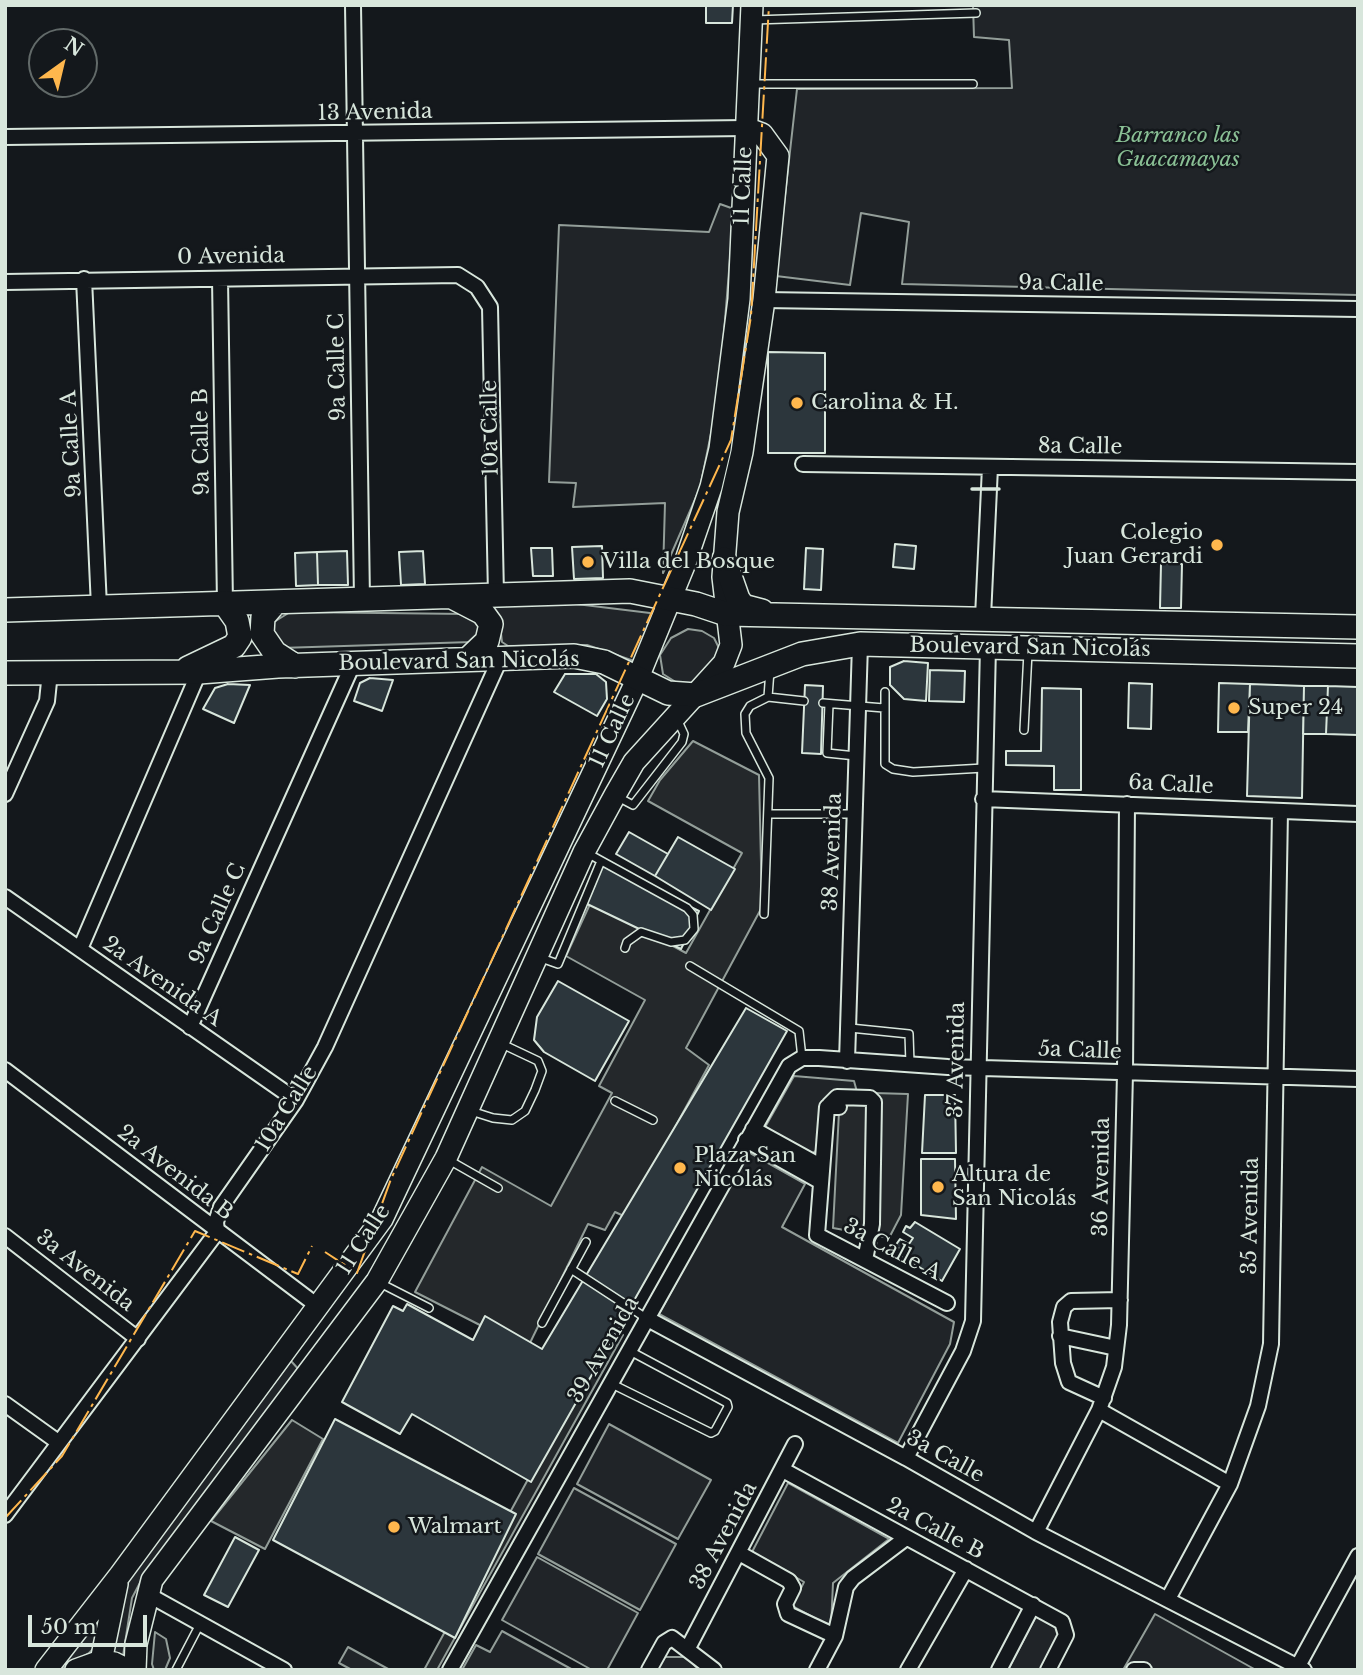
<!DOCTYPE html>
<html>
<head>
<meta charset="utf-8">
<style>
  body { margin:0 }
  #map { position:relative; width:1363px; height:1675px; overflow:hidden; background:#14181c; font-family:"Libre Baskerville",serif }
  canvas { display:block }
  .frame { position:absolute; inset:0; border:7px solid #d8e6dc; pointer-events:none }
  .north { position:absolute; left:28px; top:28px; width:70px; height:70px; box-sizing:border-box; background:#14181c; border:2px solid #626a69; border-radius:50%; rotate:34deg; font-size:19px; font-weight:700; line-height:28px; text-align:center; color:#d8e6dc }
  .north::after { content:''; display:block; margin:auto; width:24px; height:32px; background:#ffb74d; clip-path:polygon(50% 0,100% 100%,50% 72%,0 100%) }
  .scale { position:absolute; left:28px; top:1615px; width:119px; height:32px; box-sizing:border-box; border:4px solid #d8e6dc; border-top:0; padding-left:9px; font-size:21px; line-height:24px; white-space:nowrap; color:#d8e6dc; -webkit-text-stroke:5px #14181c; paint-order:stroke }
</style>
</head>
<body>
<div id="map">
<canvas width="1363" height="1675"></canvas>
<div class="frame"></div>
<div class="north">N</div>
<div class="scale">50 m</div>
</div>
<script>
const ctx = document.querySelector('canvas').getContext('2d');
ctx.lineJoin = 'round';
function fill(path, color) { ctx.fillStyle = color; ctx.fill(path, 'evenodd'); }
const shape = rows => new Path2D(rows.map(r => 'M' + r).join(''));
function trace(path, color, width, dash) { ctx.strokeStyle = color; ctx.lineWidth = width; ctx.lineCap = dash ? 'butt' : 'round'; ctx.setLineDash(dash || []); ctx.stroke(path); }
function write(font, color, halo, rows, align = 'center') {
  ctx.font = font + ' "Libre Baskerville",serif'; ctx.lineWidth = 5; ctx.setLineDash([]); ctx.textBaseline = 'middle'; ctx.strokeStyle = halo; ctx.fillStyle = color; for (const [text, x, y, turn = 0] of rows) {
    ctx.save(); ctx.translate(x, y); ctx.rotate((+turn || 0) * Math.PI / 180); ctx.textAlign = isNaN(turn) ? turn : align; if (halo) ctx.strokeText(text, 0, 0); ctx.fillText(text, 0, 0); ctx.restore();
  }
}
const green = shape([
  [973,5,1358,5,1358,295,902,284,909,222,861,213,850,285,776,276,797,89,1012,88,1009,40,974,37,973,5],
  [720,204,734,209,719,394,700,488,663,573,665,503,573,507,576,483,549,482,559,225,709,232,720,204],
  [568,603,650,613,654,618,634,661,587,645,508,646,502,642,499,616,491,605,568,603],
  [290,612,468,614,481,628,478,638,472,642,280,648,273,641,274,622,290,612],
  [688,629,702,631,714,638,719,648,715,661,690,685,682,686,663,674,660,655,671,638,688,629],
  [794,1076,854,1081,857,1092,839,1092,817,1150,810,1155,764,1129,794,1076],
  [748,1152,805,1184,782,1227,954,1322,950,1344,898,1443,659,1314,748,1152],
  [291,1361,301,1372,144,1575,132,1598,123,1656,113,1654,121,1593,136,1567,291,1361],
  [609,1424,711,1480,678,1539,577,1484,609,1424],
  [788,1483,889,1539,833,1583,831,1627,792,1606,804,1582,752,1552,788,1483],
  [574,1488,676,1544,640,1610,538,1554,574,1488],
  [537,1557,638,1613,607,1670,592,1670,502,1620,537,1557],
  [99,1614,97,1645,89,1653,59,1670,99,1614],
  [1155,1614,1256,1670,1123,1670,1155,1614],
  [1036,1616,1065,1633,1044,1670,1008,1670,1036,1616],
  [502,1631,573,1670,462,1670,476,1645,490,1652,502,1631],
  [155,1632,166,1639,170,1658,165,1670,154,1670,152,1664,155,1632],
  [348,1647,390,1670,352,1670,339,1663,348,1647],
  [661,1657,686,1657,699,1670,658,1670,661,1657]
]);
fill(green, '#202428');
trace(green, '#939e99', 2);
const parking = shape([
  [693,741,759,775,762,907,686,1048,709,1065,626,1217,615,1212,605,1230,588,1224,527,1349,415,1292,482,1167,551,1206,612,1093,599,1086,645,1000,566,956,591,902,686,953,742,853,648,801,660,780,693,741],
  [840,1092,908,1094,901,1215,889,1238,833,1228,840,1092],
  [610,1329,623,1335,437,1670,424,1670,610,1329],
  [292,1420,323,1439,265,1549,211,1521,292,1420]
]);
fill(parking, '#24282b');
trace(parking, '#939e99', 2);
const building = shape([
  [706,5,733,5,732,23,706,23,706,5],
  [768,352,825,353,825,453,768,453,768,352],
  [895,544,916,546,914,569,893,567,895,544],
  [602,546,603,578,574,579,572,547,602,546],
  [531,548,552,548,553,576,533,576,531,548],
  [806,548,823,549,821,590,804,589,806,548],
  [347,551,348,585,318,585,317,552,347,551],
  [423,551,425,584,401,585,399,552,423,551],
  [317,552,318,585,296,586,295,553,317,552],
  [1161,564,1182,564,1181,608,1160,608,1161,564],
  [904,661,928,663,926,701,904,699,890,685,890,667,904,661],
  [930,670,965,671,964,702,929,701,930,670],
  [565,674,596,674,606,682,607,699,597,716,554,692,565,674],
  [370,678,393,680,382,711,354,701,360,683,370,678],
  [1129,683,1152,684,1151,729,1128,728,1129,683],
  [1219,683,1250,684,1248,732,1218,732,1219,683],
  [228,684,250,685,234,723,203,709,215,688,228,684],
  [1250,684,1304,686,1302,798,1247,796,1250,684],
  [805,685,823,686,821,754,802,753,805,685],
  [1304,686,1328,686,1326,734,1303,734,1304,686],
  [1328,686,1358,687,1358,735,1326,734,1328,686],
  [1042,688,1081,689,1081,790,1054,790,1054,766,1006,765,1006,751,1041,751,1042,688],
  [629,832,668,854,655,876,616,854,629,832],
  [678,837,735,869,711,910,655,876,678,837],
  [602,864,699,911,681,949,583,902,602,864],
  [558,981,629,1021,595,1081,544,1052,534,1040,537,1017,558,981],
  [746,1008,787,1031,531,1482,412,1414,400,1434,342,1402,393,1306,403,1311,407,1304,473,1340,485,1316,542,1349,746,1008],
  [925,1095,955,1095,956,1153,922,1153,925,1095],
  [921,1159,955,1159,956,1219,921,1215,921,1159],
  [915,1222,960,1249,942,1281,898,1254,900,1249,895,1246,900,1239,909,1244,913,1238,903,1232,906,1226,910,1228,915,1222],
  [335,1419,516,1514,455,1638,273,1540,335,1419],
  [235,1537,259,1550,228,1607,204,1595,235,1537]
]);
fill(building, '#2c363c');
trace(building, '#d8e6dc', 2);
const lane = shape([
  [753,20,976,13],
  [751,84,973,84],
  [885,692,885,764,893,769,913,772,984,768],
  [768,697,770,670],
  [823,703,884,708],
  [829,704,827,753,856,756],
  [1024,730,1028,652],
  [616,796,633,805,682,742,684,734,677,719],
  [768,814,855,814],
  [587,853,687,908,693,915,694,929,685,940,671,942,641,932,627,942,625,948],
  [764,914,769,778,746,733,745,714,750,706,768,697,804,701],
  [541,958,558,964,601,861],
  [690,966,799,1031,802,1058],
  [850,1028,909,1034,910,1064],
  [615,1101,653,1120],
  [471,1111,493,1118,512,1120,525,1111,535,1090,542,1071,538,1061,502,1044],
  [447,1159,498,1188],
  [571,1269,646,1318],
  [380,1283,429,1308],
  [542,1323,586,1242],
  [610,1383,711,1433,715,1431,728,1407,727,1403,630,1351],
  [176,1670,200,1624]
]);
const street = shape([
  [353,5,362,599],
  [5,137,746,128],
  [84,279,99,607],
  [220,279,225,604],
  [5,282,458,275,477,287,490,307,496,595],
  [764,300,1358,309],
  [803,464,1358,472],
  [983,617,990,467],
  [5,794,47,701,50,672],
  [983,799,1358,814],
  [5,897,296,1100],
  [80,949,199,672],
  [190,1027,353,664],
  [847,1061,860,644],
  [5,1070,319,1307],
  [829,1105,837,1097,870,1098,874,1102,872,1224,865,1260],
  [839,1107,827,1107,817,1235,947,1303],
  [753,1129,822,1167],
  [746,1140,821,1182],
  [5,1236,138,1339],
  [646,1318,906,1458,1036,1532,1304,1670],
  [1060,1336,1116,1348],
  [1104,1398,1069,1382,1063,1363,1060,1322,1064,1307,1071,1301,1120,1300],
  [5,1404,58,1442],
  [1099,1410,1230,1484],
  [906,1458,963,1351,973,1321,988,646],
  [783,1470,1062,1622,1066,1635,1048,1670],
  [5,1515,217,1232,216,1222,221,1207,296,1100,325,1047,500,659],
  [1036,1532,1099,1410,1114,1367,1119,1325,1125,1073,1127,804],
  [739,1553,789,1581,793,1588,785,1604,788,1614,835,1636],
  [147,1594,284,1670],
  [1168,1599,1230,1484,1258,1406,1271,1344,1280,811],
  [688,1648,795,1444],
  [1298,1666,1358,1556],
  [450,1670,789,1066,802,1058,819,1058,948,1067,1358,1079],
  [649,1670,664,1643,672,1638,714,1670],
  [817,1670,835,1636,846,1587,853,1578,906,1538],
  [908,1670,966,1569],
  [999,1670,1033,1605],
  [1134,1670,1144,1670]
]);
const secondary = shape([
  [101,1661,117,1584],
  [46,1670,120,1575,382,1219,637,680,685,563,711,487,720,449,739,299,752,5],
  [76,1670,101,1661,114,1663,128,1670],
  [135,1670,136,1644,152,1580,377,1281,446,1158,584,852,615,795,634,762,724,663,731,645,723,577,728,512,742,452,764,300,778,156,762,134,746,128]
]);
const primary = shape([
  [724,559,738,599,743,606,762,611],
  [454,598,483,613,491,624,487,641,468,659],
  [276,602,263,617,262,634,275,653,295,666],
  [5,610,630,591,696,604,726,614,1358,627],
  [188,668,234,646,240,637,237,621,225,604],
  [5,673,199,672,278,666,574,656,604,662,668,693,696,695,802,654,860,644,1358,656]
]);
trace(lane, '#d8e6dc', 10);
trace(street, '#d8e6dc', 18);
trace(secondary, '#d8e6dc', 24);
trace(primary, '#d8e6dc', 26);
trace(lane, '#14181c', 7);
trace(street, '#14181c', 14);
trace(secondary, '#14181c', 21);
trace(primary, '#14181c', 23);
trace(shape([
  [972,489,999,489]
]), '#d8e6dc', 3.5);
trace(shape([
  [325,1252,357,1273,391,1179,731,440,751,316,769,5],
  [5,1518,62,1456,195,1231,298,1274,312,1246]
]), '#ffb74d', 2, [24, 5, 3.5, 5]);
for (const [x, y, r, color] of [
  [797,403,7,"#ffb74d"],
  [1217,545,7,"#ffb74d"],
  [588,562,7,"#ffb74d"],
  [1234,708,7,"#ffb74d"],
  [680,1168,7,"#ffb74d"],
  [938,1187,7,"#ffb74d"],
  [394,1527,7,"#ffb74d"]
]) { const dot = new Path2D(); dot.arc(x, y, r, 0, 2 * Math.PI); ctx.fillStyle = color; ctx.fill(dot); trace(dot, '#14181c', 2.5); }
write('21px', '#d8e6dc', '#14181c', [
  ["13 Avenida",375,113,-1],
  ["11 Calle",744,186,-88],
  ["0 Avenida",231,257,-1],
  ["9a Calle",1061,284,1],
  ["9a Calle C",338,367,-91],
  ["10a Calle",491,428,-91],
  ["9a Calle B",202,442,-91],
  ["9a Calle A",72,444,-93],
  ["8a Calle",1080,447,1],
  ["Boulevard San Nicolás",1030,648,1],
  ["Boulevard San Nicolás",459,662,-1],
  ["11 Calle",613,731,-65],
  ["6a Calle",1171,785,3],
  ["38 Avenida",833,852,-88],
  ["9a Calle C",218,914,-66],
  ["2a Avenida A",162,982,35],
  ["5a Calle",1080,1051,2],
  ["37 Avenida",957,1060,-89],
  ["10a Calle",287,1109,-58],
  ["2a Avenida B",175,1173,38],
  ["36 Avenida",1102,1177,-89],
  ["35 Avenida",1251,1216,-89],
  ["11 Calle",364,1240,-57],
  ["3a Calle A",892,1250,28],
  ["3a Avenida",85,1271,38],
  ["39 Avenida",604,1350,-60],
  ["3a Calle",945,1457,29],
  ["2a Calle B",935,1529,28],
  ["38 Avenida",724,1536,-62]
]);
write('italic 21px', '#8ac095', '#14181c', [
  ["Barranco las",1178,136],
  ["Guacamayas",1178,160]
]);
write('21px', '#d8e6dc', '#14181c', [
  ["Carolina & H.",811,403],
  ["Colegio",1203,533,"right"],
  ["Juan Gerardi",1203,557,"right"],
  ["Villa del Bosque",602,562],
  ["Super 24",1248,708],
  ["Plaza San",694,1156],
  ["Nicolás",694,1180],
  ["Altura de",952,1175],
  ["San Nicolás",952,1199],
  ["Walmart",408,1527]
], 'left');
</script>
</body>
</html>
